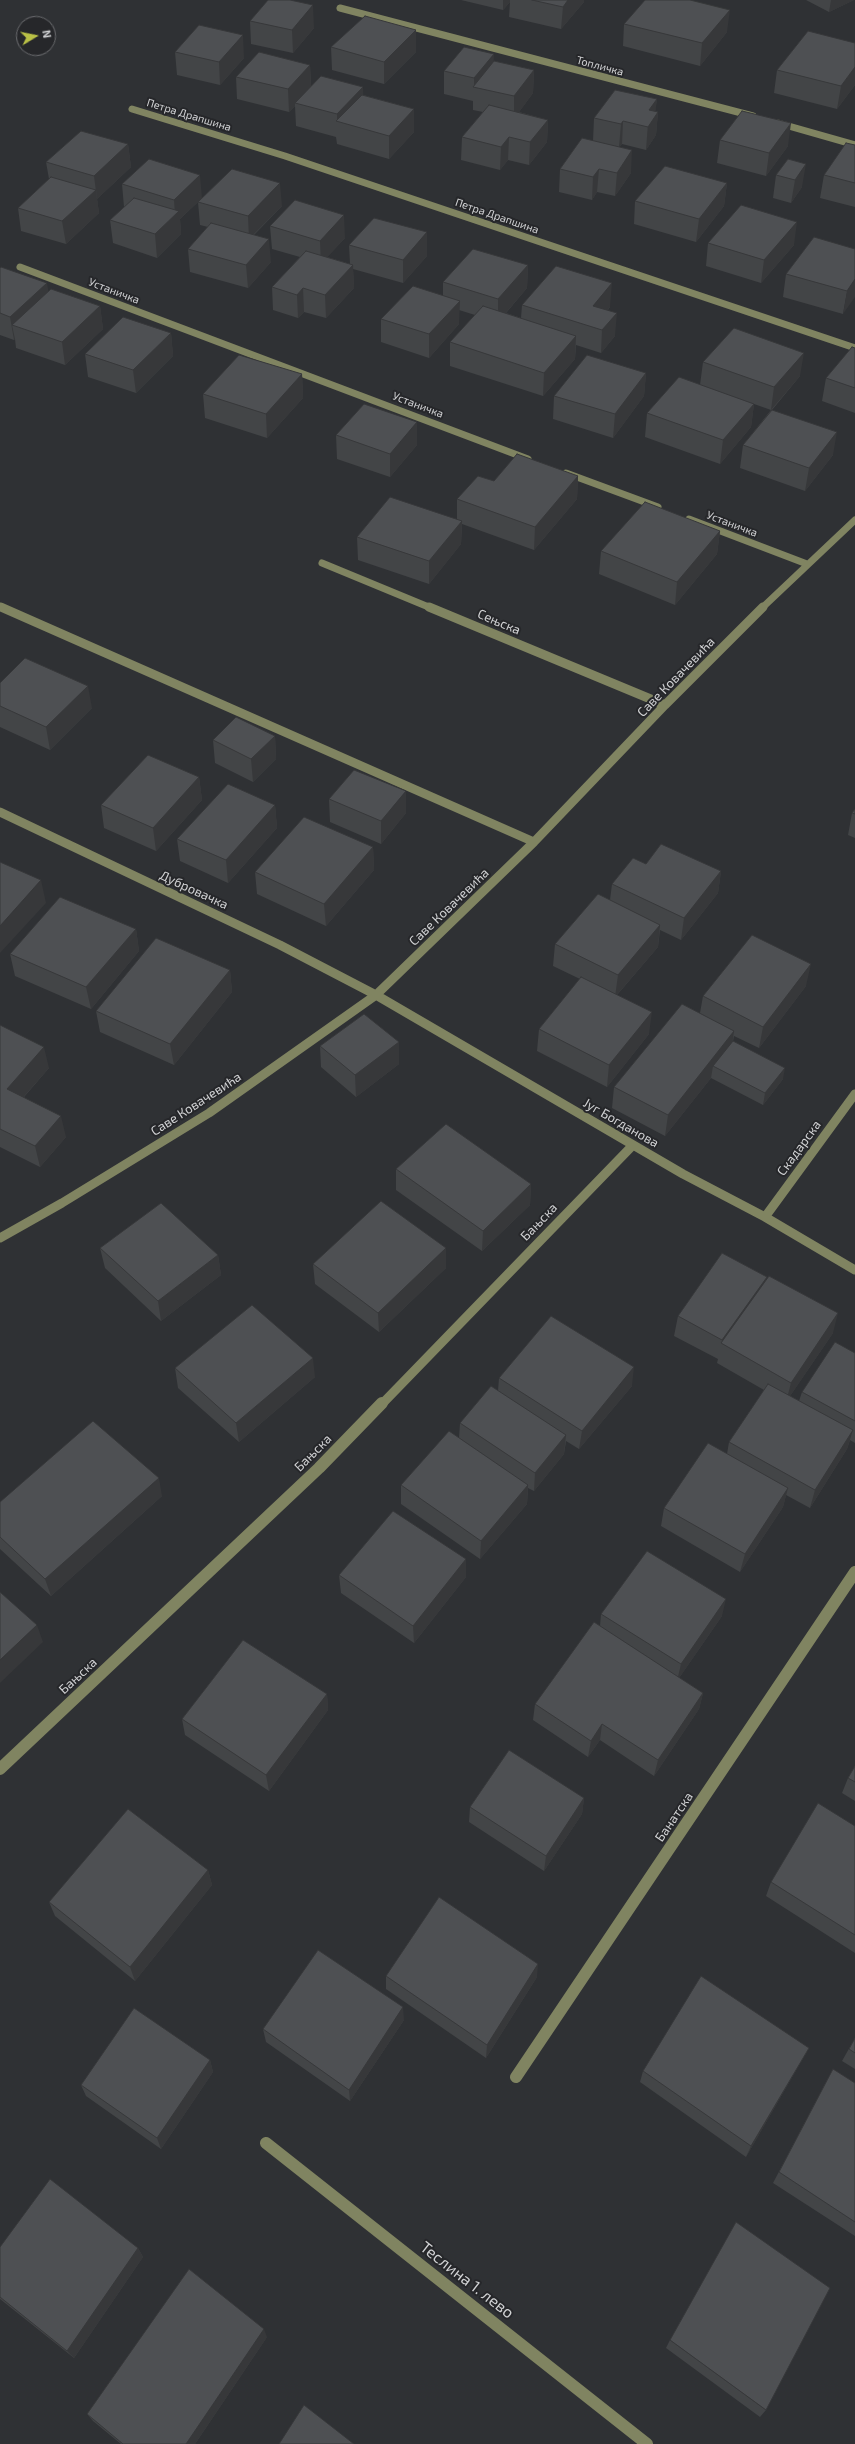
<!DOCTYPE html>
<html>
<head>
<meta charset="utf-8">
<style>
  body { margin:0 }
  #map { position:relative; width:855px; height:2444px; overflow:hidden; background:#2f3134; font-family:"Exo 2",sans-serif }
  canvas { display:block }
  .north { position:absolute; left:16px; top:16px; width:40px; height:40px; box-sizing:border-box; background:#26272a; border:1px solid #6a6b6e; border-radius:50%; rotate:80deg; font-size:11px; font-weight:700; line-height:16px; text-align:center; color:#d1d2d4 }
  .north::after { content:''; display:block; margin:auto; width:14px; height:18px; background:#b9c046; clip-path:polygon(50% 0,100% 100%,50% 72%,0 100%) }
</style>
</head>
<body>
<div id="map">
<canvas width="855" height="2444"></canvas>
<div class="north">N</div>
</div>
<script>
const ctx = document.querySelector('canvas').getContext('2d');
ctx.lineJoin = 'round';
const shape = rows => new Path2D(rows.map(r => 'M' + r).join(''));
function trace(path, color, width, dash) { ctx.strokeStyle = color; ctx.lineWidth = width; ctx.lineCap = dash ? 'butt' : 'round'; ctx.setLineDash(dash || []); ctx.stroke(path); }
function fill(path, color) { ctx.fillStyle = color; ctx.fill(path, 'evenodd'); }
function write(font, color, halo, rows, align = 'center') {
  ctx.font = font + ' "Exo 2",sans-serif'; ctx.lineWidth = 4; ctx.setLineDash([]); ctx.textBaseline = 'middle'; ctx.strokeStyle = halo; ctx.fillStyle = color; for (const [text, x, y, turn = 0] of rows) {
    ctx.save(); ctx.translate(x, y); ctx.rotate((+turn || 0) * Math.PI / 180); ctx.textAlign = isNaN(turn) ? turn : align; if (halo) ctx.strokeText(text, 0, 0); ctx.fillText(text, 0, 0); ctx.restore();
  }
}
trace(shape([
  [340,8,753,116],
  [132,109,285,156,855,348],
  [778,123,855,145],
  [20,267,528,459],
  [566,473,658,507],
  [689,519,807,564],
  [322,563,431,608],
  [0,607,3,608],
  [762,608,855,520]
]), '#808461', 7);
trace(shape([
  [1,607,534,842],
  [429,607,665,705],
  [0,812,280,945,376,995,683,1174,765,1217,855,1270],
  [765,1217,855,1094],
  [0,1238,62,1203,209,1113,376,995,534,842,665,705,763,607],
  [382,1404,633,1145]
]), '#808461', 9);
trace(shape([
  [0,1769,319,1468,382,1403],
  [516,2077,855,1572],
  [266,2143,647,2444]
]), '#808461', 12);
fill(shape([
  [461,0,584,0,584,2,561,29,509,17,510,2,503,10],
  [806,0,854,0,829,12],
  [250,21,314,28,293,53,251,44],
  [624,24,727,32,700,66,623,46],
  [416,30,416,52,384,84,332,70,331,47],
  [855,43,855,85,837,109,774,93,777,70],
  [175,52,244,58,220,85,177,75],
  [494,61,534,70,533,93,519,112,548,120,547,142,529,165,508,160,500,170,461,160,462,137,483,112,473,110,473,101,444,94,444,71],
  [310,65,311,86,363,87,363,95,414,109,414,132,389,159,337,144,336,137,296,126,295,106,289,112,237,99,236,77],
  [657,99,655,111,658,112,656,135,646,150,622,144,619,147,631,173,615,196,597,192,592,200,559,192,560,169,593,141,594,118],
  [720,140,788,146,766,176,717,163],
  [128,144,131,167,97,199,99,213,66,244,21,231,18,208,49,179,46,162],
  [855,145,855,207,820,198,824,175],
  [788,159,802,187,791,203,773,198,776,175],
  [727,183,724,206,696,242,634,224,635,201],
  [122,184,202,198,282,206,254,235,271,262,248,288,190,272,188,249,208,227,200,225,198,202,180,219,181,234,157,258,113,243,110,220,124,207],
  [270,226,345,238,327,257,350,264,349,245,427,256,403,283,353,269,354,288,326,318,304,312,298,318,273,310,272,287,300,257,272,249],
  [708,243,794,245,761,283,706,266],
  [855,249,843,314,783,297,786,274],
  [528,265,527,288,506,313,521,318,522,305,610,307,608,310,615,336,601,353,576,345,575,359,543,396,450,366,450,342,475,315,459,310,459,324,429,358,381,342,381,319,443,296,443,282],
  [0,268,48,292,100,306,103,329,65,365,16,348,15,339,14,340,0,335],
  [171,333,173,356,136,393,88,377,85,354],
  [855,348,855,413,822,401,826,378],
  [703,362,800,376,772,410,833,455,805,491,740,468,743,445,771,410,754,404,751,427,720,464,645,437,647,413,700,385],
  [646,373,644,396,613,438,553,419,554,396],
  [302,374,303,398,267,438,205,418,203,394],
  [336,435,417,445,390,477,337,459],
  [578,476,577,499,534,550,462,524,461,544,429,584,358,560,357,537,457,520,457,499,494,481],
  [720,531,717,554,675,605,599,574,601,551],
  [0,683,92,708,50,750,0,727],
  [275,736,276,759,253,782,215,763,213,740],
  [199,777,202,800,156,851,104,828,101,805],
  [329,799,406,813,381,844,330,822],
  [275,805,277,828,228,883,180,861,177,839],
  [855,809,855,838,848,835,852,813],
  [373,847,374,870,326,926,257,894,255,872],
  [646,864,721,871,718,893,681,940,660,930,658,947,617,995,649,1034,607,1087,537,1051,539,1029,580,979,553,966,555,944,610,900,612,884],
  [136,929,139,951,91,1009,15,976,10,954],
  [230,970,232,992,174,1065,100,1032,96,1011],
  [806,986,759,1048,734,1036,733,1041,783,1079,763,1105,711,1078,665,1136,612,1108,614,1087,700,1013,703,996],
  [0,1025,49,1068,24,1097,66,1137,40,1167,0,1147],
  [399,1042,399,1064,356,1097,321,1067,320,1046],
  [396,1169,531,1184,530,1205,482,1251,396,1190],
  [100,1248,218,1255,221,1275,161,1321,105,1268],
  [313,1264,446,1268,379,1332,315,1284],
  [767,1277,766,1280,833,1333,790,1396,799,1401,802,1392,855,1353,855,1443,850,1440,847,1449,810,1508,786,1495,783,1507,740,1572,661,1526,664,1508,727,1454,729,1442,764,1390,717,1363,718,1359,674,1336,678,1316],
  [175,1368,315,1377,239,1442,178,1388],
  [499,1378,632,1386,579,1449,566,1441,564,1454,534,1491,528,1488,527,1504,480,1559,401,1504,401,1485,459,1438,460,1423,498,1391],
  [162,1496,51,1596,0,1549,0,1502],
  [466,1559,466,1577,414,1643,341,1593,339,1575],
  [601,1614,722,1616,679,1678,703,1693,699,1709,654,1776,600,1740,588,1757,533,1720,535,1704,600,1626],
  [327,1694,328,1710,269,1791,185,1735,182,1719],
  [855,1766,855,1801,842,1793,848,1778],
  [584,1798,582,1814,544,1871,469,1822,470,1807],
  [855,1826,855,1953,766,1896,771,1882],
  [208,1870,212,1885,135,1981,55,1916,49,1902],
  [386,1976,537,1977,486,2058,386,1989],
  [404,2020,350,2101,266,2042,263,2029],
  [855,2038,855,2069,842,2061],
  [809,2048,802,2060,746,2157,640,2082,643,2071],
  [210,2060,213,2072,161,2149,86,2096,81,2085],
  [833,2069,855,2083,855,2236,773,2183],
  [0,2247,138,2248,143,2257,74,2358,0,2299],
  [267,2337,195,2444,121,2444,93,2421,87,2414],
  [670,2340,766,2410,760,2417,666,2348]
]), '#434547');
fill(shape([
  [503,0,510,0,510,2,503,10],
  [568,0,584,0,584,2,561,29,563,7],
  [831,0,854,0,829,12],
  [313,5,314,28,293,53,292,30],
  [730,10,727,32,700,66,702,43],
  [416,30,416,52,384,84,384,62],
  [243,35,244,58,220,85,219,62],
  [494,54,493,77,474,87,474,78],
  [310,65,311,88,295,103,295,106,289,112,288,89],
  [855,67,855,85,837,109,841,86],
  [534,70,533,93,514,119,514,96],
  [363,87,364,110,337,121,337,114],
  [657,99,655,116,658,112,656,135,646,150,649,110],
  [414,109,414,132,389,159,389,136],
  [548,120,547,142,529,165,530,142],
  [623,121,622,144,619,147,621,124],
  [791,123,788,146,766,176,769,153],
  [509,137,508,160,500,170,501,147],
  [128,144,131,167,97,199,94,176],
  [632,150,631,173,615,196,617,173],
  [806,164,802,187,791,203,795,180],
  [599,169,597,192,592,200,593,177],
  [200,175,202,198,180,219,181,234,157,258,155,234,175,215,174,200],
  [280,183,282,206,249,239,248,216],
  [727,183,724,206,696,242,699,219],
  [96,190,99,213,66,244,62,221],
  [344,215,345,238,321,264,320,241],
  [797,222,794,245,761,283,764,260],
  [427,232,427,256,403,283,403,260],
  [269,239,271,262,248,288,246,265],
  [353,265,354,288,326,318,325,295],
  [528,265,527,288,498,322,498,299],
  [855,279,855,297,843,314,847,291],
  [47,283,51,306,12,325,15,339,14,340,10,317],
  [612,283,610,307,593,327,593,306],
  [303,288,304,312,298,318,297,295],
  [460,301,459,324,429,358,429,334],
  [100,306,103,329,65,365,62,342],
  [617,313,615,336,601,353,602,330],
  [171,333,173,356,136,393,133,370],
  [576,336,575,359,543,396,544,373],
  [804,353,800,376,771,410,774,387],
  [646,373,644,396,613,438,615,414],
  [302,374,303,398,267,438,266,414],
  [754,404,751,427,720,464,723,440],
  [417,422,417,445,390,477,390,454],
  [837,432,833,455,805,491,809,468],
  [578,476,577,499,534,550,535,527],
  [462,521,461,544,429,584,429,561],
  [720,531,717,554,675,605,677,582],
  [88,686,92,708,50,750,46,727],
  [275,736,276,759,253,782,251,759],
  [199,777,202,800,156,851,153,828],
  [406,791,406,813,381,844,381,821],
  [275,805,277,828,228,883,226,860],
  [373,847,374,870,326,926,324,904],
  [721,871,718,893,681,940,684,918],
  [41,880,46,903,0,953,0,926],
  [660,925,658,947,615,997,618,975],
  [136,929,139,951,91,1009,86,987],
  [811,964,806,986,759,1048,763,1027],
  [230,970,232,992,174,1065,170,1044],
  [652,1012,649,1034,607,1087,609,1065],
  [734,1031,731,1053,713,1066,711,1078,665,1136,668,1115],
  [399,1042,399,1064,356,1097,355,1075],
  [44,1047,49,1068,12,1110,7,1089],
  [785,1068,783,1079,763,1105,765,1093],
  [61,1116,66,1137,40,1167,35,1146],
  [531,1184,530,1205,482,1251,483,1231],
  [446,1248,446,1268,379,1332,378,1313],
  [218,1255,221,1275,161,1321,158,1301],
  [767,1277,762,1297,722,1344,722,1340],
  [838,1313,833,1333,786,1402,791,1383],
  [313,1358,315,1377,239,1442,236,1423],
  [634,1367,632,1386,579,1449,582,1431],
  [853,1430,847,1449,810,1508,815,1490],
  [566,1435,564,1454,534,1491,535,1473],
  [159,1478,162,1496,51,1596,45,1579],
  [528,1485,527,1504,480,1559,481,1541],
  [788,1488,783,1507,740,1572,745,1554],
  [466,1559,466,1577,414,1643,413,1626],
  [726,1599,722,1616,677,1681,681,1664],
  [37,1625,43,1642,0,1683,0,1660],
  [703,1693,699,1709,654,1776,658,1760],
  [327,1694,328,1710,269,1791,266,1775],
  [602,1724,600,1740,588,1757,591,1741],
  [584,1798,582,1814,544,1871,546,1856],
  [208,1870,212,1885,135,1981,130,1967],
  [538,1964,537,1977,486,2058,487,2045],
  [403,2007,404,2020,350,2101,349,2090],
  [809,2048,802,2060,746,2157,751,2146],
  [210,2060,213,2072,161,2149,157,2138],
  [138,2248,143,2257,74,2358,67,2351],
  [264,2329,267,2337,195,2444,186,2444]
]), '#37383a');
const building = shape([
  [268,0,290,0,313,5,292,30,250,21,268,0],
  [532,0,568,0,563,7,532,0],
  [645,0,690,0,730,10,702,43,624,24,645,0],
  [365,16,416,30,384,62,331,47,365,16],
  [199,25,243,35,219,62,175,52,199,25],
  [808,31,855,43,855,67,841,86,777,70,808,31],
  [464,47,494,54,474,78,444,71,464,47],
  [259,52,310,65,288,89,236,77,259,52],
  [494,61,534,70,514,96,473,87,494,61],
  [321,76,363,87,337,114,295,103,321,76],
  [615,90,657,99,649,110,658,112,648,127,623,121,621,124,594,118,615,90],
  [362,95,414,109,389,136,336,121,362,95],
  [489,105,548,120,530,142,509,137,501,147,462,137,489,105],
  [742,111,791,123,769,153,720,140,742,111],
  [81,131,128,144,94,176,46,162,81,131],
  [582,138,632,150,617,173,599,169,593,177,560,169,582,138],
  [846,143,855,145,855,183,824,175,846,143],
  [149,159,200,175,174,200,122,184,149,159],
  [788,159,806,164,795,180,776,175,788,159],
  [665,166,727,183,699,219,635,201,665,166],
  [232,169,280,183,248,216,198,202,232,169],
  [51,177,96,190,62,221,18,208,51,177],
  [134,198,179,211,155,234,110,220,134,198],
  [295,200,344,215,320,241,270,226,295,200],
  [741,205,797,222,764,260,708,243,741,205],
  [374,218,427,232,403,260,349,245,374,218],
  [211,223,269,239,246,265,188,249,211,223],
  [814,237,855,249,855,279,847,291,786,274,814,237],
  [473,249,528,265,498,299,443,282,473,249],
  [306,251,353,265,325,295,303,288,297,295,272,287,306,251],
  [556,266,612,283,593,306,617,313,602,330,522,305,556,266],
  [1,267,47,283,10,317,0,313,0,268,1,267],
  [413,286,460,301,429,334,381,319,413,286],
  [51,289,100,306,62,342,12,325,51,289],
  [483,306,576,336,544,373,450,342,483,306],
  [123,317,171,333,133,370,85,354,123,317],
  [734,328,804,353,774,387,703,362,734,328],
  [852,347,855,348,855,388,826,378,852,347],
  [239,355,302,374,266,414,203,394,239,355],
  [587,355,646,373,615,414,554,396,587,355],
  [679,377,754,404,723,440,647,413,679,377],
  [364,404,417,422,390,454,336,435,364,404],
  [772,410,837,432,809,468,743,445,772,410],
  [517,454,578,476,535,527,457,499,478,476,494,481,517,454],
  [390,497,462,521,429,561,357,537,390,497],
  [645,502,720,531,677,582,601,551,645,502],
  [25,658,88,686,46,727,0,706,0,683,25,658],
  [236,717,275,736,251,759,213,740,236,717],
  [148,755,199,777,153,828,101,805,148,755],
  [354,770,406,791,381,821,329,799,354,770],
  [228,784,275,805,226,860,177,839,228,784],
  [855,809,855,814,852,813,855,809],
  [304,817,373,847,324,904,255,872,304,817],
  [661,844,721,871,684,918,612,884,633,858,646,864,661,844],
  [0,862,41,880,0,926,0,862],
  [598,894,660,925,618,975,555,944,598,894],
  [60,897,136,929,86,987,10,954,60,897],
  [752,935,811,964,763,1027,703,996,752,935],
  [156,938,230,970,170,1044,96,1011,156,938],
  [581,977,652,1012,609,1065,539,1029,581,977],
  [682,1004,734,1031,668,1115,614,1087,682,1004],
  [364,1014,399,1042,355,1075,320,1046,364,1014],
  [0,1025,44,1047,7,1089,61,1116,35,1146,0,1129,0,1025],
  [733,1041,785,1068,765,1093,713,1066,733,1041],
  [446,1124,531,1184,483,1231,396,1169,446,1124],
  [381,1201,446,1248,378,1313,313,1264,381,1201],
  [161,1203,218,1255,158,1301,100,1248,161,1203],
  [722,1253,767,1277,722,1340,678,1316,722,1253],
  [769,1276,838,1313,791,1383,721,1343,769,1276],
  [252,1305,313,1358,236,1423,175,1368,252,1305],
  [551,1316,634,1367,582,1431,499,1378,551,1316],
  [835,1342,855,1353,855,1421,802,1392,835,1342],
  [768,1384,853,1430,815,1490,729,1442,768,1384],
  [491,1386,566,1435,535,1473,460,1423,491,1386],
  [93,1421,159,1478,45,1579,0,1537,0,1502,93,1421],
  [449,1431,528,1485,481,1541,401,1485,449,1431],
  [708,1443,788,1488,745,1554,664,1508,708,1443],
  [393,1511,466,1559,413,1626,339,1575,393,1511],
  [647,1551,726,1599,681,1664,601,1614,647,1551],
  [0,1592,37,1625,0,1660,0,1592],
  [594,1622,703,1693,658,1760,602,1724,591,1741,535,1704,594,1622],
  [243,1640,327,1694,266,1775,182,1719,243,1640],
  [509,1750,584,1798,546,1856,470,1807,509,1750],
  [855,1766,855,1782,848,1778,855,1766],
  [818,1803,855,1826,855,1935,771,1882,818,1803],
  [128,1809,208,1870,130,1967,49,1902,128,1809],
  [439,1897,538,1964,487,2045,386,1976,439,1897],
  [318,1950,403,2007,349,2090,263,2029,318,1950],
  [701,1976,809,2048,751,2146,643,2071,701,1976],
  [134,2008,210,2060,157,2138,81,2085,134,2008],
  [855,2038,855,2053,849,2049,855,2038],
  [833,2069,855,2083,855,2222,779,2172,833,2069],
  [50,2179,138,2248,67,2351,0,2297,0,2247,50,2179],
  [736,2222,830,2288,766,2410,670,2340,736,2222],
  [189,2269,264,2329,186,2444,123,2444,87,2414,189,2269],
  [304,2405,354,2444,279,2444,304,2405]
]);
fill(building, '#4e5053');
trace(building, '#37383a', 1);
write('11px', '#d1d2d4', '#26272a', [
  ["Топличка",600,66,15],
  ["Петра Драпшина",189,115,17],
  ["Петра Драпшина",497,216,19],
  ["Устаничка",114,291,21],
  ["Устаничка",418,405,21],
  ["Устаничка",732,524,21]
]);
write('13px', '#d1d2d4', '#26272a', [
  ["Сењска",499,622,23],
  ["Саве Ковачевића",676,677,-46],
  ["Дубровачка",194,890,25],
  ["Саве Ковачевића",449,907,-44],
  ["Саве Ковачевића",196,1104,-33],
  ["Југ Богданова",621,1123,30],
  ["Скадарска",799,1148,-54],
  ["Бањска",539,1222,-46],
  ["Бањска",313,1453,-45],
  ["Бањска",78,1676,-43],
  ["Банатска",674,1817,-56]
]);
write('16px', '#d1d2d4', '#26272a', [
  ["Теслина 1. лево",467,2280,38]
]);
</script>
</body>
</html>
